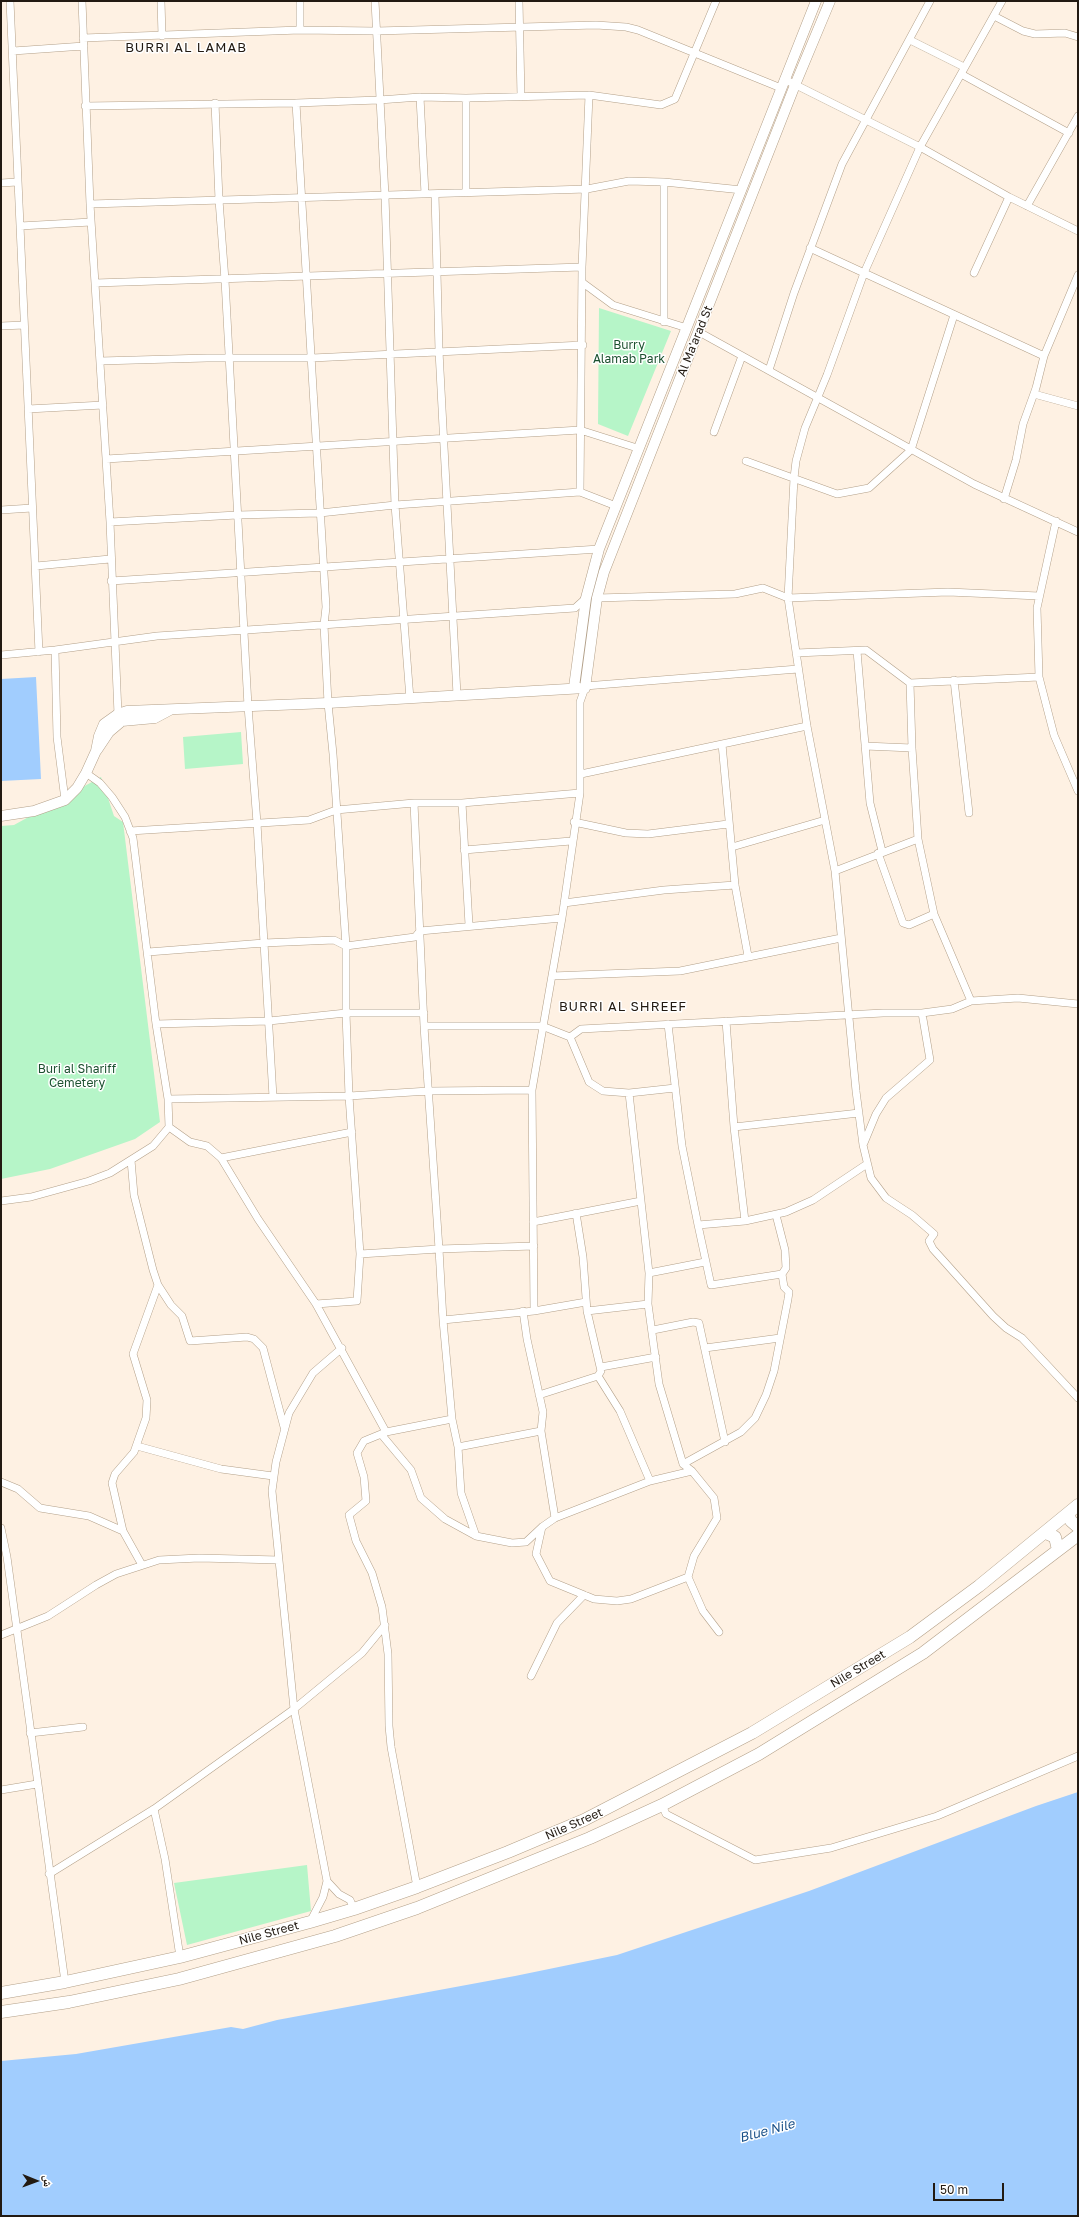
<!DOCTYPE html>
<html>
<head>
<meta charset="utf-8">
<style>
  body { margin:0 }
  #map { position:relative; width:1079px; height:2217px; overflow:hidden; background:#fef1e3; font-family:"Golos Text","Noto Naskh Arabic",sans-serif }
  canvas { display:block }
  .frame { position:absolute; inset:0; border:2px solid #221a12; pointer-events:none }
  .north { position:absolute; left:16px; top:2161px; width:40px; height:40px; -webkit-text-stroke:3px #fff; paint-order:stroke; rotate:91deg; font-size:11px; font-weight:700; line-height:16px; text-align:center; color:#221a12 }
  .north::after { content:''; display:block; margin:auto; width:14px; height:18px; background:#221a12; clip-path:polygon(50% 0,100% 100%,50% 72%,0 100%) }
  .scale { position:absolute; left:933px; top:2183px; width:71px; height:18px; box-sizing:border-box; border:2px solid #221a12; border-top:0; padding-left:5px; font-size:12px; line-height:14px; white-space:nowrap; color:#221a12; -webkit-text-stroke:3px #fff; paint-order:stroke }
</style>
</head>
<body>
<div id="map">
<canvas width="1079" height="2217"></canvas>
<div class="frame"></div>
<div class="north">ش</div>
<div class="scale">50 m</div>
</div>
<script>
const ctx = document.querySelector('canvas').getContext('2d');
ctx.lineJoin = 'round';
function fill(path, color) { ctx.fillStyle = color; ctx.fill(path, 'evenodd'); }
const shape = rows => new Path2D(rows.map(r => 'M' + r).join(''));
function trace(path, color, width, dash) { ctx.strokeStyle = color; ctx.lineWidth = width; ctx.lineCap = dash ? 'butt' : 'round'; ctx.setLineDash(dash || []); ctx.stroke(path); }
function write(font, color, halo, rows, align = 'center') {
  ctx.font = font + ' "Golos Text",sans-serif'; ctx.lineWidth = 3; ctx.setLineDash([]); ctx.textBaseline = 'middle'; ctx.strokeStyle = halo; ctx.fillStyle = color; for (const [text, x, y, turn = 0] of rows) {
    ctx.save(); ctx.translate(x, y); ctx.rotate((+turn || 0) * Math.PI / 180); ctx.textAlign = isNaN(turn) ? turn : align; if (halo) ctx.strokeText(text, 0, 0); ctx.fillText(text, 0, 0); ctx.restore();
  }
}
fill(shape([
  [599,308,671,331,628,436,598,424],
  [241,732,243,764,185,769,183,737],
  [101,777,114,816,123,822,160,1122,135,1139,50,1169,1,1179,1,826,14,825],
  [307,1865,311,1911,187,1945,174,1883]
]), '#b6f5c8');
fill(shape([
  [36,677,41,779,1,781,1,679],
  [1078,1792,1078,2216,1,2216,1,2061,76,2054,231,2027,243,2029,277,2020,515,1976,617,1955,809,1891,1036,1806]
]), '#a1cdfe');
const street = shape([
  [10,1,39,652],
  [82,1,90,204,110,522,118,714],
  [161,1,162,36],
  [300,1,300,30],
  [375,1,385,196,395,505,410,699],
  [519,1,521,97],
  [1002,1,920,147,864,273,827,375,805,428,796,461,794,478,788,598,807,726,835,871,856,1091,863,1145,871,1178,886,1198,912,1215,934,1234,929,1241,933,1249,993,1316,1006,1328,1022,1338,1078,1398],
  [994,16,1023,31,1035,34,1065,33,1078,37],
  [83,38,300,30,376,31,596,25,626,27,638,30,781,88],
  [910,40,964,67],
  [13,51,84,46],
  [961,74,1069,133],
  [784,79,920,147,1009,197,1078,231],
  [420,97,425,194],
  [215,103,219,200,225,280,248,706,257,823,273,1097],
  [296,103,326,607,324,625,328,703,333,754,346,946,346,1013,349,1096,360,1254,439,1249,443,1320,452,1419,458,1447,461,1493,476,1536],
  [85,106,296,103,379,100,420,97,466,98,589,95,661,105,675,99,716,1],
  [1,183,17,182],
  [466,193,466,98],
  [435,194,439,351,457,695],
  [90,204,587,189,629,181,664,182,742,190],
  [1027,206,1078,116],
  [20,226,91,222],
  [810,248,1044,356],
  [974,273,1009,197],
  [95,283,582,267],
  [583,283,613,305,687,328],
  [664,322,664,182],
  [1,326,24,325],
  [699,332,974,484,1078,532],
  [100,361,207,358,312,358,583,345],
  [769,370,794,293,842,164,930,1],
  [1034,394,1078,406],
  [28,409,103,405],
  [714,432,742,356],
  [106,459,580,430,637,448],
  [746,461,837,494,869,488,911,450,954,315],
  [580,492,582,267,589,95],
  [1004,499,1016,460,1023,424,1036,388,1044,356,1078,275],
  [1,510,32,508],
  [1056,521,1037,608,1039,677,1054,735,1078,791],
  [110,522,237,515,320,513,395,505,580,492,616,506],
  [36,566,110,559],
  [111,581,599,549],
  [597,598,735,594,763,588,788,598,948,592,1039,596],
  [55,650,57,737,65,800],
  [857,651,870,803,882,851],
  [796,653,866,650,910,683,1039,677],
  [1,655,55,650,157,636,575,608,586,598],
  [954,680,969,813],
  [910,683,912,748,918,839,934,914,971,1001],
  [585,686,798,669],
  [722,744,735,885,748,956],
  [865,746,912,748],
  [581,774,807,726],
  [414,803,424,1026,439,1249,534,1246],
  [462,803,469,925],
  [574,822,626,833,648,834,728,824],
  [130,831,309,820,336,810,414,803,462,803,580,793],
  [732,847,825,820],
  [464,850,571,841],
  [878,853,903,923,909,925,934,914],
  [835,871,918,839],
  [564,903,664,890,735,885],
  [148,952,264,943,334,940,346,946,415,937,420,931,562,918],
  [552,976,680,971,841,938],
  [726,1021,734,1127,745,1221],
  [156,1024,269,1021,346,1013,424,1013],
  [668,1024,682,1146,698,1225,745,1221,786,1212,813,1200,867,1164],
  [424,1026,542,1026,570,1037,581,1029,883,1013,922,1013,952,1009,971,1001,1018,998,1078,1004],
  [570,1037,589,1082,603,1091,629,1093,675,1088],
  [629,1093,649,1273,648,1304,659,1384,683,1464,692,1471,714,1498,717,1518,694,1556,688,1577,703,1611,719,1632],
  [168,1099,349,1096,429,1091,532,1090],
  [169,1127,190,1142,207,1146,221,1158,258,1219,316,1304,386,1432,364,1441,357,1453,364,1477,366,1501,349,1515,356,1541,372,1573,382,1607,388,1654,389,1726,391,1747,417,1887],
  [734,1127,859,1113],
  [864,1143,876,1114,886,1098,930,1060,922,1013],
  [221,1158,352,1132],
  [131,1160,134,1195,153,1270,158,1285,171,1305,182,1316,190,1341,247,1337,254,1339,263,1348,284,1427],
  [1,1201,31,1197,89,1181,110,1173,153,1146,169,1127,168,1099,156,1024,133,838,125,817,112,797,100,783,86,773],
  [533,1222,641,1201],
  [698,1225,711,1285,782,1274],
  [649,1273,705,1262],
  [316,1304,357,1301,360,1254],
  [523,1311,527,1339,543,1412,541,1431,555,1518],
  [534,1311,532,1090,562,918,580,793,580,702,585,688],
  [587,1311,648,1304],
  [443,1320,534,1311,586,1302],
  [653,1330,693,1322,699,1323,725,1442],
  [705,1348,780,1338],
  [601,1367,656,1357],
  [598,1376,620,1411,650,1481],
  [539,1395,598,1376,601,1371,587,1311,583,1257,576,1213],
  [386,1432,452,1419],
  [381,1434,411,1470,421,1498,445,1519,476,1536,512,1543,526,1542,542,1527,555,1518,650,1481,692,1471],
  [137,1446,221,1469,273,1476],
  [458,1447,541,1431],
  [683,1464,741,1432,755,1418,766,1395,774,1371,788,1299,789,1292,784,1287,782,1274,786,1268,785,1250,776,1215],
  [1,1482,18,1489,40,1508,89,1516,123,1531],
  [542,1527,536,1554,550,1581,594,1599,617,1601,631,1599,688,1577],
  [1,1528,7,1557,65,1982],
  [142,1565,123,1531,112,1483,115,1474,134,1452,146,1418,147,1400,133,1354,158,1285],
  [1,1635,48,1616,96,1585,116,1574,159,1560,199,1558,279,1560],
  [531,1676,557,1623,584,1595],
  [30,1733,83,1727],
  [1,1790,37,1784],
  [662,1805,666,1814,755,1860,831,1848,937,1816,1078,1756],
  [154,1809,165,1859,180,1957],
  [49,1874,154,1809,294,1709,362,1653,385,1625],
  [327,1881,339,1894,350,1900,354,1909],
  [310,1922,323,1897,327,1881,294,1709,272,1491,276,1462,289,1413,313,1373,342,1348]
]);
const secondary = shape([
  [574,687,586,598,599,549,816,1],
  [97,750,109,732,122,721,155,718,170,710],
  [1,816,34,811,65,800,77,788,86,773,96,751,99,736,104,724,118,714,127,711,328,703,585,688,597,598,604,572,795,85,830,1]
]);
const primary = shape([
  [1068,1514,1071,1521,1078,1527],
  [1046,1533,1055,1537,1058,1550],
  [1,1993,65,1982,180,1957,310,1922,354,1909,417,1887,508,1852,584,1820,752,1733,910,1637,979,1586,1078,1505],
  [1,2012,69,2002,179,1979,335,1936,417,1908,590,1838,662,1805,759,1754,923,1653,1078,1535]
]);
trace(street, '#b3a089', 8);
trace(secondary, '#b3a089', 11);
trace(primary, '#b3a089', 13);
trace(street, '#fff', 7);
trace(secondary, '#fff', 10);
trace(primary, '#fff', 12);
write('12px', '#221a12', '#fff', [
  ["Al Ma'arad St",695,341,-68],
  ["Nile Street",858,1669,-31],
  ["Nile Street",574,1824,-24],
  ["Nile Street",269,1933,-15]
]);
write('12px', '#1c5130', '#fff', [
  ["Burry",629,345],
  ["Alamab Park",629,359],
  ["Buri al Shariff",77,1069],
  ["Cemetery",77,1083]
]);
ctx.letterSpacing = '1px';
write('13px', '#221a12', '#fff', [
  ["BURRI AL LAMAB",186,48],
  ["BURRI AL SHREEF",623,1007]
]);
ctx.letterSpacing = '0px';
write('italic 13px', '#1a5189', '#fff', [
  ["Blue Nile",767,2131,-15]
]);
</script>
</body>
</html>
